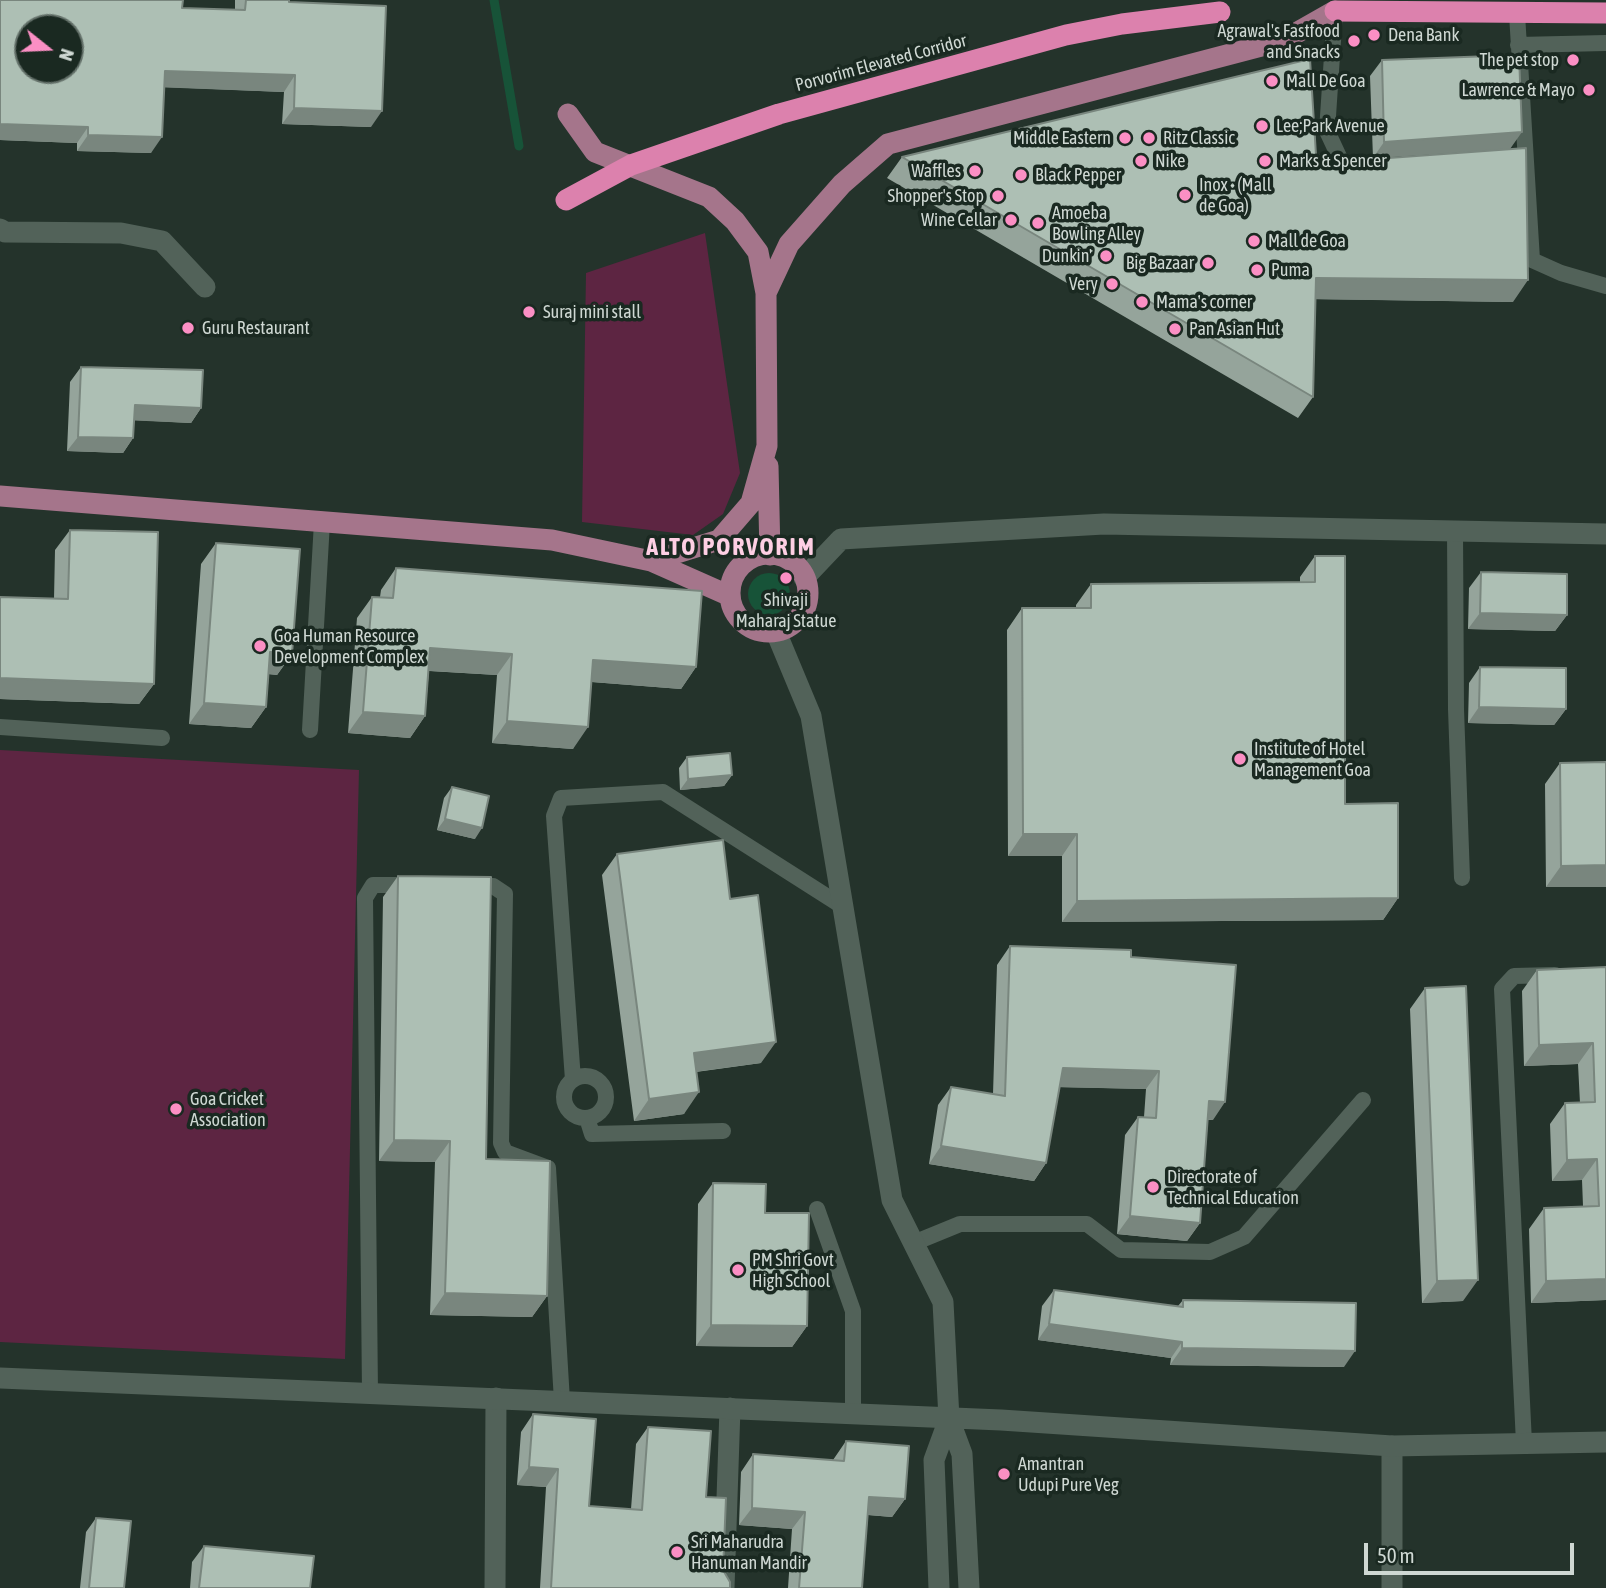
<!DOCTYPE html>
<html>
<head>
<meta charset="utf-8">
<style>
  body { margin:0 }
  #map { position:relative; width:1606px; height:1588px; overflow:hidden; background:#24332b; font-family:"Asap Condensed",sans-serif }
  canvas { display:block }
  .north { position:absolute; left:14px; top:14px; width:70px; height:70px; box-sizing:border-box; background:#1a2921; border:2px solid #626f68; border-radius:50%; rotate:108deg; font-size:19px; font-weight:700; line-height:28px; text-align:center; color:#cfd8d3 }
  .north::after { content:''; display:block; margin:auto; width:24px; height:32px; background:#fb8fc4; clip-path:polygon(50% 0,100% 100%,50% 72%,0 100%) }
  .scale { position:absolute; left:1364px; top:1543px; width:210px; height:32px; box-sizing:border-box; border:4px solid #cfd8d3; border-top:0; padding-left:9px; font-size:21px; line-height:24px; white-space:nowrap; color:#cfd8d3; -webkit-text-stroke:5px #1a2921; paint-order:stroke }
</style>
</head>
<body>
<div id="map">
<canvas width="1606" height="1588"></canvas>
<div class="north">N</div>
<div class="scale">50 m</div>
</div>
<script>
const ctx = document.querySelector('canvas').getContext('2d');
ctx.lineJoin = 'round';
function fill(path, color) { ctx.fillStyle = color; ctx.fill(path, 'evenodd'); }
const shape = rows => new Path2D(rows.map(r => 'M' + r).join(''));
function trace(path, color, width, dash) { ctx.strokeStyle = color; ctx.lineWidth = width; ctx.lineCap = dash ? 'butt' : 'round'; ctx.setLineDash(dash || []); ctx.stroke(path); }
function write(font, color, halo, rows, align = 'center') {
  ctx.font = font + ' "Asap Condensed",sans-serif'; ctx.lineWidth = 7; ctx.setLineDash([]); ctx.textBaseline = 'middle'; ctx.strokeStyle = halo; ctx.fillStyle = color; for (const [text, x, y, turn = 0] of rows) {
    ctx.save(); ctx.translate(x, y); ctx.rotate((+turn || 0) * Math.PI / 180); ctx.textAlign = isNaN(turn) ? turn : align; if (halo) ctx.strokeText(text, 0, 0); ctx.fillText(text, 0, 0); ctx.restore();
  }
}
fill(shape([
  [705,233,740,473,723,514,693,535,582,522,586,273],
  [0,750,359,770,345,1359,0,1342]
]), '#5d2542');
fill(shape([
  '748 594a21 21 0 1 1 42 0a21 21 0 1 1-42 0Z'
]), '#175338');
trace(shape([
  [494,0,519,146]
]), '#175338', 9);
trace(shape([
  [1335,11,1327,131,1341,161,1353,168],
  [1517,14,1532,260,1561,273,1606,286],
  [1518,45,1606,43],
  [1455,530,1456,709,1462,878],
  [0,727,162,738],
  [310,730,322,522],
  [470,886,493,886,505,894,501,1143,505,1152,548,1168,562,1401],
  '564 1097a21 21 0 1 1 42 0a21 21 0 1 1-42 0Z',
  [573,1080,554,816,561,798,663,792,842,906],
  [587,1118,592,1134,723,1131],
  [817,1209,853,1311,853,1413],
  [916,1242,960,1224,1087,1224,1121,1250,1210,1252,1244,1237,1363,1100],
  [370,1393,365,898,373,885,413,885],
  [1524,1443,1502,989,1514,976,1555,975]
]), '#526259', 16);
trace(shape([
  [0,229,5,232,121,233,162,241,205,287],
  [804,578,841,539,1104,524,1606,534],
  [495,1588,496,1398],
  [724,1588,730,1408],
  [1392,1588,1392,1446]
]), '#526259', 21);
trace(shape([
  [776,632,811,716,892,1200,943,1302,949,1419,962,1454,969,1588],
  [0,1378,1001,1420,1392,1446,1606,1442],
  [939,1588,934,1460,949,1419]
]), '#526259', 21);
trace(shape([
  [568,114,595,152,709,197,735,221,758,252,766,293],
  [768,466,770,555],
  [0,496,552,540,651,561,719,540,751,503,767,446,766,293,789,244,842,184,888,144,1284,40,1335,11],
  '730 593a39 39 0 1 1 78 0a39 39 0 1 1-78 0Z',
  [651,561,730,596]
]), '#a5758b', 21);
trace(shape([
  [1335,11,1606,13],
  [566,200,631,165,779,114,1066,35,1122,24,1220,12]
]), '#dc81ad', 21);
fill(shape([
  [235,0,289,0,289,2,371,127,282,124,284,92,164,87,151,153,77,151,77,143,0,140,182,8,235,10],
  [1382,60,1510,149,1373,158,1370,76],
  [1316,155,1513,302,1316,299,1313,397,1298,418,887,178,902,157],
  [81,367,201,408,191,423,134,420,133,438,123,453,67,451,70,382],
  [70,530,154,684,139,704,0,699,0,597,54,599,55,550],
  [216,543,292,654,277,675,269,674,266,707,251,728,189,724,201,564],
  [1315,556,1345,804,1398,898,1383,920,1062,922,1062,856,1008,856,1007,630,1022,608,1076,608,1076,605,1091,584,1300,583,1300,577],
  [396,568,696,667,681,689,592,682,573,749,492,743,497,675,429,671,425,716,410,738,348,733,357,618,372,597,380,597,381,590],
  [1481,572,1567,615,1555,631,1468,629,1469,588],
  [1480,667,1566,709,1554,725,1468,723,1469,683],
  [687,757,732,775,724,786,680,790,679,768],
  [1560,763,1606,887,1546,887,1545,784],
  [452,787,475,839,437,830,444,798],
  [617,854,730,899,761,1063,696,1072,684,1114,634,1121,602,875],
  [398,876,486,1159,547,1296,532,1317,430,1315,435,1162,379,1161,383,897],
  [1010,946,1131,957,1213,1120,1208,1120,1200,1223,1187,1241,1117,1234,1125,1135,1138,1117,1144,1117,1146,1089,1060,1087,1046,1163,1034,1181,929,1164,938,1105,951,1087,993,1094,997,965],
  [1606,967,1606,1300,1531,1303,1529,1229,1544,1208,1583,1206,1582,1180,1552,1181,1550,1124,1565,1103,1580,1103,1578,1064,1524,1066,1522,991,1537,970],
  [1425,988,1463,1301,1422,1303,1410,1009],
  [713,1183,765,1213,807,1326,792,1347,696,1346,698,1204],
  [1054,1290,1178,1306,1183,1300,1344,1367,1170,1365,1171,1358,1038,1340,1042,1306],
  [533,1414,589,1506,631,1509,636,1444,648,1427,706,1497,723,1570,730,1588,540,1588,546,1487,517,1485,521,1432],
  [846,1441,905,1499,892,1517,868,1515,862,1588,788,1588,792,1529,739,1525,741,1472,753,1454,833,1460],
  [96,1518,124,1588,80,1588,86,1532],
  [204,1546,310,1588,190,1588,192,1562]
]), '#95a49b');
fill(shape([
  [165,71,295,75,284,92,154,87],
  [294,108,382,111,371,127,282,124],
  [0,124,88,127,77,143,0,140],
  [1522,132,1510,149,1373,158,1384,142],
  [88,135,162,137,151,153,77,151],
  [1316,278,1528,280,1513,302,1301,299],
  [135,405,201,408,191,423,124,420],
  [78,437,133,438,123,453,67,451],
  [1480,613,1567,615,1555,631,1468,629],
  [430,648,512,654,497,675,415,670],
  [270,652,292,654,277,675,256,673],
  [593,660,696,667,681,689,579,681],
  [0,678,154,684,139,704,0,699],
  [204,703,266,707,251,728,189,724],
  [1479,707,1566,709,1554,725,1468,723],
  [363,712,425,716,410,738,348,733],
  [507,721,588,727,573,749,492,743],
  [732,775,724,786,680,790,688,779],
  [445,819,482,828,475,839,437,830],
  [1023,834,1077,834,1062,856,1008,856],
  [1606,865,1606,887,1546,887,1561,866],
  [1398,898,1383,920,1062,922,1077,901],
  [776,1042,761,1063,679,1074,694,1053],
  [1593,1043,1578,1064,1524,1066,1539,1045],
  [1063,1068,1159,1071,1146,1089,1050,1087],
  [699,1092,684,1114,634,1121,649,1099],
  [1209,1101,1225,1102,1213,1120,1197,1119],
  [394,1140,450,1141,435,1162,379,1161],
  [941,1146,1046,1163,1034,1181,929,1164],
  [1597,1159,1582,1180,1552,1181,1567,1160],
  [1130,1216,1200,1223,1187,1241,1117,1234],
  [1606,1279,1606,1300,1531,1303,1546,1281],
  [1478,1280,1463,1301,1422,1303,1437,1281],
  [445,1293,547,1296,532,1317,430,1315],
  [1049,1324,1182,1342,1171,1358,1038,1340],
  [711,1325,807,1326,792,1347,696,1346],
  [1182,1348,1355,1351,1344,1367,1170,1365],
  [529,1467,558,1469,546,1487,517,1485],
  [869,1497,905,1499,892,1517,857,1514],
  [752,1508,805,1512,792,1529,739,1525]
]), '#79867e');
const building = shape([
  [0,0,183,0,182,8,245,10,246,0,289,0,289,2,386,6,382,111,294,108,295,75,165,71,162,137,88,135,88,127,0,124,0,0],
  [28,28,70,28,70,70,28,70,28,28],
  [1519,55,1522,132,1384,142,1382,60,1519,55],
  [1310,59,1316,155,1375,159,1526,148,1528,280,1316,278,1313,397,902,157,1310,59],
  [81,367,203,370,201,408,135,405,133,438,78,437,81,367],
  [70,530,158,532,154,684,0,678,0,597,68,599,70,530],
  [216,543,300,549,292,654,270,652,266,707,204,703,216,543],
  [1315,556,1345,556,1345,804,1398,803,1398,898,1077,901,1077,834,1023,834,1022,608,1091,608,1091,584,1315,582,1315,556],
  [396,568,702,591,696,667,593,660,588,727,507,721,512,654,430,648,425,716,363,712,372,597,393,598,396,568],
  [1481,572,1567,574,1567,615,1480,613,1481,572],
  [1480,667,1566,668,1566,709,1479,707,1480,667],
  [730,753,732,775,688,779,687,757,730,753],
  [1606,762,1606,865,1561,866,1560,763,1606,762],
  [452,787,489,796,482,828,445,819,452,787],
  [723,840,730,899,758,895,776,1042,694,1053,699,1092,649,1099,617,854,723,840],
  [398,876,491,877,486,1159,550,1161,547,1296,445,1293,450,1141,394,1140,398,876],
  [1010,946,1131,950,1131,957,1236,965,1225,1102,1209,1101,1200,1223,1130,1216,1138,1117,1156,1118,1159,1071,1063,1068,1046,1163,941,1146,951,1087,1005,1096,1010,946],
  [1606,967,1606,1279,1546,1281,1544,1208,1599,1206,1597,1159,1567,1160,1565,1103,1595,1102,1593,1043,1539,1045,1537,970,1606,967],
  [1466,986,1478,1280,1437,1281,1425,988,1466,986],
  [713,1183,766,1184,765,1213,809,1213,807,1326,711,1325,713,1183],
  [1054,1290,1183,1307,1183,1300,1356,1303,1355,1351,1182,1348,1182,1342,1049,1324,1054,1290],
  [533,1414,596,1419,589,1506,642,1510,648,1427,711,1431,706,1497,726,1498,723,1570,730,1582,730,1588,551,1588,558,1469,529,1467,533,1414],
  [846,1441,909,1446,905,1499,869,1497,862,1588,799,1588,805,1512,752,1508,753,1454,844,1461,846,1441],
  [96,1518,131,1521,124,1588,89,1588,96,1518],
  [204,1546,314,1556,310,1588,199,1588,204,1546]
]);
fill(building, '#adbfb4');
trace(building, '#79867e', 2);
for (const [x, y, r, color] of [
  [1374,35,7,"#fb8fc4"],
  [1354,41,7,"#fb8fc4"],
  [1573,60,7,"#fb8fc4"],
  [1272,81,7,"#fb8fc4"],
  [1589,90,7,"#fb8fc4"],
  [1262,126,7,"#fb8fc4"],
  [1125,138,7,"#fb8fc4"],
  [1149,138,7,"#fb8fc4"],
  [1141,161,7,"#fb8fc4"],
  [1265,161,7,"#fb8fc4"],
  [975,171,7,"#fb8fc4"],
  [1021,175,7,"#fb8fc4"],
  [1185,195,7,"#fb8fc4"],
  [998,196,7,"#fb8fc4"],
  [1011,220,7,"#fb8fc4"],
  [1038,223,7,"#fb8fc4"],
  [1254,241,7,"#fb8fc4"],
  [1106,256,7,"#fb8fc4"],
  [1208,263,7,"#fb8fc4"],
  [1257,270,7,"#fb8fc4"],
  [1112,284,7,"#fb8fc4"],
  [1142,302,7,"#fb8fc4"],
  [529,312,7,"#fb8fc4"],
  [188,328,7,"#fb8fc4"],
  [1175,329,7,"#fb8fc4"],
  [786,578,7,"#fb8fc4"],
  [260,646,7,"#fb8fc4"],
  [1240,759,7,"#fb8fc4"],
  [176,1109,7,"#fb8fc4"],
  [1153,1187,7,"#fb8fc4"],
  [738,1270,7,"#fb8fc4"],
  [1004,1474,7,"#fb8fc4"],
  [677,1552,7,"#fb8fc4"]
]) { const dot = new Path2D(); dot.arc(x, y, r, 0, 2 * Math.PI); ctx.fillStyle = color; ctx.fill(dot); trace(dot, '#1a2921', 2.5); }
write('18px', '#cfd8d3', '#1a2921', [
  ["Agrawal's Fastfood",1340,31,"right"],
  ["and Snacks",1340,52,"right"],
  ["Dena Bank",1388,35],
  ["The pet stop",1559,60,"right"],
  ["Mall De Goa",1286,81],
  ["Lawrence & Mayo",1575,90,"right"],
  ["Lee;Park Avenue",1276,126],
  ["Middle Eastern",1111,138,"right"],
  ["Ritz Classic",1163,138],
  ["Nike",1155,161],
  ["Marks & Spencer",1279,161],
  ["Waffles",961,171,"right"],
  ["Black Pepper",1035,175],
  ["Inox - (Mall",1199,185],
  ["de Goa)",1199,206],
  ["Shopper's Stop",984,196,"right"],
  ["Amoeba",1052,213],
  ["Bowling Alley",1052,234],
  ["Wine Cellar",997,220,"right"],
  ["Mall de Goa",1268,241],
  ["Dunkin'",1092,256,"right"],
  ["Big Bazaar",1194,263,"right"],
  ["Puma",1271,270],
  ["Very",1098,284,"right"],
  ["Mama's corner",1156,302],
  ["Suraj mini stall",543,312],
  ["Guru Restaurant",202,328],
  ["Pan Asian Hut",1189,329],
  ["Shivaji",786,600,"center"],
  ["Maharaj Statue",786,621,"center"],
  ["Goa Human Resource",274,636],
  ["Development Complex",274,657],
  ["Institute of Hotel",1254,749],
  ["Management Goa",1254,770],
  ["Goa Cricket",190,1099],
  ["Association",190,1120],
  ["Directorate of",1167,1177],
  ["Technical Education",1167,1198],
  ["PM Shri Govt",752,1260],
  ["High School",752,1281],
  ["Amantran",1018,1464],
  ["Udupi Pure Veg",1018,1485],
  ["Sri Maharudra",691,1542],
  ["Hanuman Mandir",691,1563]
], 'left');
write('18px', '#cfd8d3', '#1a2921', [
  ["Porvorim Elevated Corridor",881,63,-15]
]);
ctx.letterSpacing = '2px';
write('bold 24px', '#fecfe4', '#1a2921', [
  ["ALTO PORVORIM",731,547]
]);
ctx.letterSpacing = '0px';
</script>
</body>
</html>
